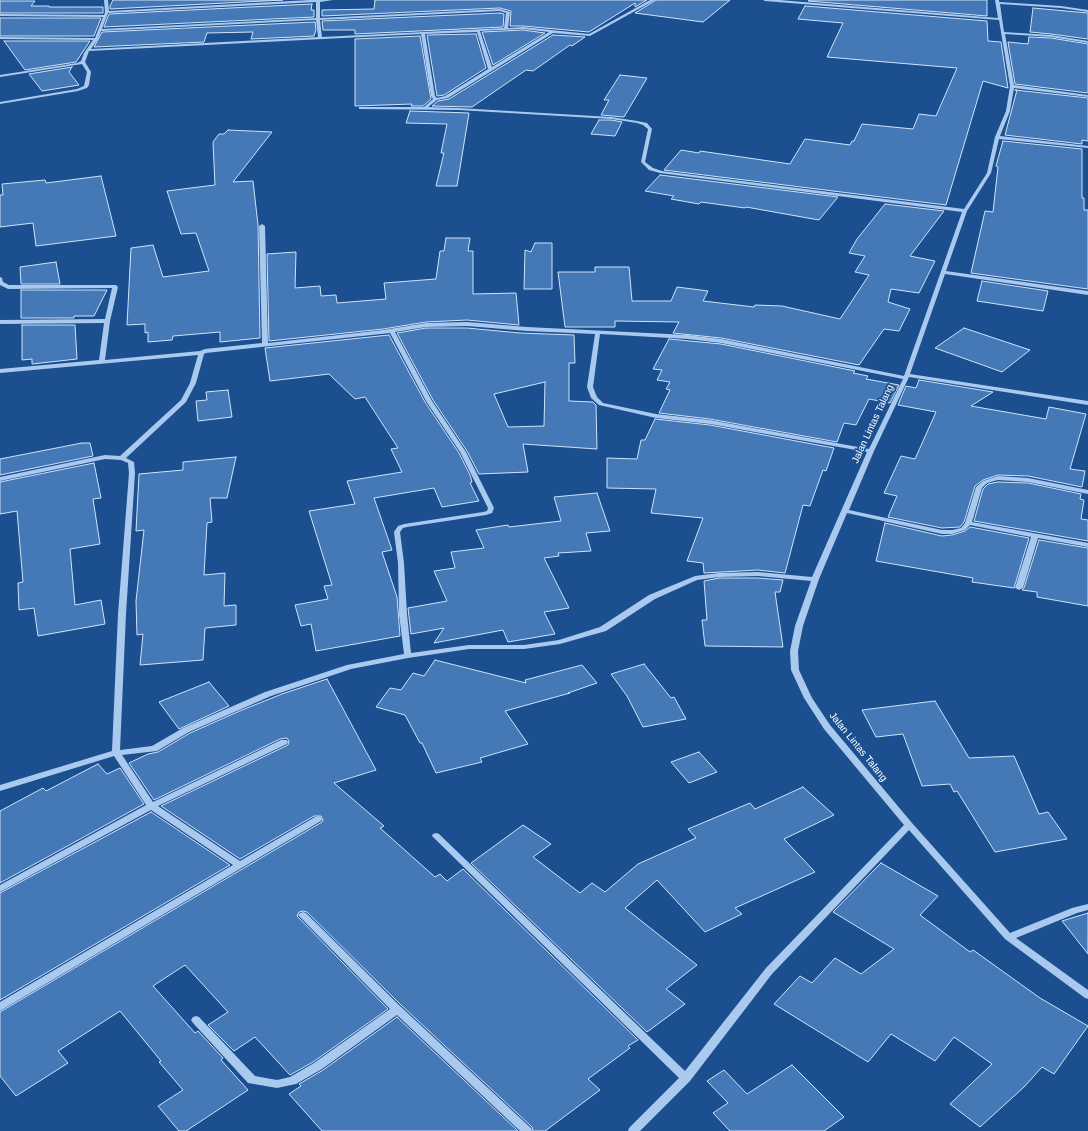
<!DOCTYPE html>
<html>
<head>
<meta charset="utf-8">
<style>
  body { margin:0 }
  canvas { display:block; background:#1b4f8f }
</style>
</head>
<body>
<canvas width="1088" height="1131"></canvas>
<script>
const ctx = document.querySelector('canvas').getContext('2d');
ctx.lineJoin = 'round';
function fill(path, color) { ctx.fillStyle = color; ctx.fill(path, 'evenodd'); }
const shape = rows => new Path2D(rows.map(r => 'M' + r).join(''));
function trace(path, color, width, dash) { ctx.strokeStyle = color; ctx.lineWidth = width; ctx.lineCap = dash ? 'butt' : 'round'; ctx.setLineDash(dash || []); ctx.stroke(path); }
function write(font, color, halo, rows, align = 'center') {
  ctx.font = font + ' Helvetica,sans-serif'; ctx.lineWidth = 3.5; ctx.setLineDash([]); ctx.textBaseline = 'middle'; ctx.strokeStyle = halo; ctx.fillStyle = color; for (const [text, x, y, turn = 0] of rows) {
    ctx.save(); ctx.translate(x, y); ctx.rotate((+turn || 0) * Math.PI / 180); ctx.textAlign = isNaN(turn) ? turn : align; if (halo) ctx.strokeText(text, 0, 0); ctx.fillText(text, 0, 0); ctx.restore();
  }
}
const building = shape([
  [113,0,283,0,110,9,110,6,113,0],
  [375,0,647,0,635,7,635,3,589,32,523,26,510,26,511,11,500,8,322,16,322,10,374,9,375,0],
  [656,0,730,0,703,22,635,13,656,0],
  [809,0,987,0,987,16,808,1,809,0],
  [0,1,35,1,31,6,49,6,49,7,103,7,103,13,0,13,0,1],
  [312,4,311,10,314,10,314,17,104,27,109,14,312,4],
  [805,6,987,21,988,41,1001,42,1008,88,983,81,946,205,664,170,681,150,699,153,700,151,790,164,805,139,850,145,852,141,854,141,862,124,913,129,919,114,936,116,957,68,827,57,843,23,798,19,805,6],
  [1033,8,1088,13,1088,39,1051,34,1030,32,1033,8],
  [500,13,504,14,503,27,355,34,355,30,323,30,322,21,500,13],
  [0,18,101,18,94,36,0,36,0,18],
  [315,22,316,30,314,36,251,39,253,32,207,33,204,42,94,47,102,32,315,22],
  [523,30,545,33,493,65,482,32,523,30],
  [476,34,486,68,444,95,437,96,427,35,476,34],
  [553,35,585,37,572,46,570,45,533,71,526,70,472,107,432,106,438,101,449,99,553,35],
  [420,36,431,99,423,106,411,106,412,104,355,106,355,39,420,36],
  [1029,37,1051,38,1088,44,1088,93,1015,84,1008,42,1028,44,1029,37],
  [4,41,90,41,76,62,25,70,4,41],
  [72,67,69,72,79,85,42,91,29,74,72,67],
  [620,75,647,78,624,117,601,115,609,100,604,100,620,75],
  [1015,90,1088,98,1088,141,1082,140,1082,144,1005,135,1017,90,1015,90],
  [410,111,469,113,457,186,436,186,444,153,441,153,447,124,406,123,410,111],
  [599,120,611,120,622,122,615,136,591,134,599,120],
  [228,130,272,132,233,182,253,181,258,225,260,338,220,342,220,332,173,336,172,340,148,342,148,332,145,333,145,324,127,325,131,248,153,245,163,277,209,271,196,233,181,234,167,191,215,185,213,142,219,134,224,134,228,130],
  [1003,141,1082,149,1082,198,1084,198,1084,210,1088,210,1088,289,971,273,985,211,993,212,998,167,996,166,1003,141],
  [660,175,838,197,819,220,746,207,745,208,701,202,699,204,671,199,674,196,645,191,660,175],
  [101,176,116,236,36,246,33,223,0,227,0,195,3,195,2,184,45,180,46,183,101,176],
  [885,204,944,211,910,256,935,261,919,293,891,289,888,302,910,309,899,331,884,329,859,365,721,338,673,333,679,322,615,321,615,327,565,327,558,272,595,272,595,267,629,267,632,301,671,301,677,287,708,291,703,301,754,307,755,305,782,306,840,319,869,275,855,272,865,256,849,253,857,239,885,204],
  [446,238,470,238,468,251,473,251,473,294,516,293,519,325,467,320,426,322,383,329,269,341,267,254,296,252,295,288,320,286,321,296,336,295,337,303,386,299,384,283,436,279,440,251,444,251,446,238],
  [535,243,552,243,552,289,524,289,525,250,531,252,535,243],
  [56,262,60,284,21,284,20,267,56,262],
  [982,281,1048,291,1043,311,977,301,982,281],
  [21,290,107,290,94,316,74,316,74,318,21,318,21,290],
  [22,325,75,325,77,359,32,364,32,359,22,360,22,325],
  [426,328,467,328,520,333,574,335,575,363,569,363,569,401,593,402,596,405,597,449,523,444,528,472,479,474,467,451,433,400,397,333,426,328],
  [545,382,544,426,508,427,494,394,545,382],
  [964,328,1030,350,1002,372,935,348,964,328],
  [389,335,425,402,459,453,470,475,472,482,470,483,479,501,442,507,434,488,374,498,392,550,382,552,397,597,400,636,316,651,311,624,301,626,295,605,328,599,324,586,332,585,309,511,355,504,347,481,402,472,391,449,398,448,365,397,355,399,329,374,270,381,265,348,389,335],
  [669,339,721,344,855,371,853,373,868,376,866,379,899,385,890,403,869,399,856,425,844,423,837,442,710,419,659,413,670,390,666,389,670,382,657,380,662,370,653,369,669,339],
  [919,380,993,392,971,406,1046,419,1049,407,1086,414,1070,469,1085,471,1082,487,1028,476,998,475,983,480,975,486,964,522,960,527,942,528,888,517,897,496,884,493,901,456,915,459,936,412,898,405,906,386,916,388,919,380],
  [228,390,232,417,198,421,196,401,207,400,206,392,228,390],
  [655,419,710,425,834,448,826,471,823,470,810,506,803,505,785,573,758,570,704,573,703,563,687,561,703,518,651,513,656,489,607,488,607,458,637,459,641,440,645,440,655,419],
  [82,443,90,443,93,456,0,475,0,459,82,443],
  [236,457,227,498,210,498,212,522,207,523,204,575,225,573,224,606,236,605,236,625,205,628,203,660,140,665,143,634,137,635,136,601,144,530,136,531,139,474,183,470,183,462,236,457],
  [94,463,101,498,93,499,100,544,70,549,75,605,101,600,105,624,38,636,34,608,19,610,18,583,23,582,17,511,0,514,0,482,94,463],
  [998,482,1028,483,1081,494,1080,499,1084,500,1081,519,1088,520,1088,541,974,521,983,489,988,484,998,482],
  [597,493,610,531,586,533,591,551,558,553,559,556,544,558,569,608,544,612,555,634,508,642,503,630,434,643,444,628,411,634,408,608,447,601,434,571,455,568,451,552,484,548,476,530,508,525,509,527,561,521,554,497,597,493],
  [885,523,942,536,952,535,965,531,970,527,1029,538,1014,588,972,582,973,578,876,561,885,523],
  [1039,540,1088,548,1088,606,1037,597,1037,592,1022,590,1024,588,1039,540],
  [719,578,758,578,783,580,780,592,775,592,783,647,705,646,702,620,707,620,704,581,719,578],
  [435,660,526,683,525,680,582,665,597,683,568,693,570,693,505,711,528,744,480,758,482,762,436,773,422,743,420,743,405,715,376,707,390,688,401,690,413,673,424,676,435,660],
  [644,664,671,698,674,697,686,719,643,727,627,696,611,674,644,664],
  [327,679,376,770,334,783,384,826,380,828,435,877,440,874,447,881,463,869,638,1040,628,1046,630,1048,588,1079,600,1090,545,1131,533,1131,532,1127,401,1005,307,912,303,911,299,912,297,916,388,1009,313,1062,290,1075,255,1037,234,1051,208,1025,228,1012,185,965,153,986,195,1033,198,1031,223,1058,221,1060,248,1090,186,1131,179,1131,158,1106,183,1090,159,1062,161,1061,120,1011,58,1051,68,1063,16,1096,0,1076,0,1012,322,822,323,820,321,816,314,816,240,859,161,806,288,745,289,741,287,738,280,739,154,800,129,763,148,754,158,752,190,733,242,710,282,694,327,679],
  [209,682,229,706,179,729,159,702,209,682],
  [935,701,969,758,1014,756,1039,814,1048,812,1067,839,995,852,957,791,954,792,950,784,922,786,903,734,876,737,862,710,935,701],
  [699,752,717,772,689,783,671,762,699,752],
  [98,764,107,774,120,768,144,804,0,883,0,811,43,788,46,791,98,764],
  [803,787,834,815,784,839,815,872,735,908,742,914,705,932,657,880,625,908,697,965,666,989,685,1004,647,1032,471,863,523,825,551,844,533,857,580,893,592,883,605,892,638,864,696,838,688,829,750,803,755,809,803,787],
  [151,812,230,865,0,1000,0,893,151,812],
  [881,863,938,896,920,915,970,952,973,950,1040,998,1088,1026,1054,1074,1042,1067,1024,1087,980,1127,950,1104,992,1064,954,1037,935,1061,891,1034,868,1062,774,1004,800,976,812,983,835,958,861,974,894,949,833,912,881,863],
  [1088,913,1088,954,1062,921,1088,913],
  [397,1017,518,1131,322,1131,289,1094,301,1086,299,1084,323,1070,397,1017],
  [792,1065,844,1117,824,1131,730,1131,713,1113,728,1103,707,1081,724,1070,747,1094,792,1065]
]);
fill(building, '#4478b7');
trace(building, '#cfe3fa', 1);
fill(shape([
  [104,0,108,0,109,11,310,0,333,0,320,2,320,18,500,9,510,12,508,28,523,27,589,34,650,0,655,0,590,36,553,33,448,98,437,100,428,107,458,108,611,117,637,121,647,123,652,129,645,162,653,168,662,171,964,209,987,173,995,137,1006,111,1010,86,999,20,765,1,763,0,779,0,998,18,995,0,999,0,999,2,1061,6,1088,10,1088,12,1061,8,1000,4,1004,32,1051,35,1088,41,1088,43,1051,37,1005,34,1014,85,1088,95,1088,97,1014,88,1010,111,1000,136,1088,146,1088,148,999,139,991,173,967,211,946,271,1088,291,1088,295,945,274,910,374,1088,401,1088,405,909,377,874,451,849,510,942,530,952,530,961,528,965,523,976,487,983,481,998,476,1028,478,1088,490,1088,494,1028,482,998,480,987,483,982,488,972,522,1088,543,1088,547,1038,538,1023,588,1019,590,1015,588,1031,537,970,525,965,530,952,534,942,534,847,513,819,579,803,626,798,651,799,670,812,698,830,725,912,823,1010,933,1072,908,1088,904,1088,910,1077,913,1016,938,1088,990,1088,999,1085,998,1005,939,909,830,772,974,690,1081,640,1131,628,1131,629,1128,679,1078,432,836,433,834,436,833,439,834,685,1071,766,968,904,825,824,729,804,698,791,670,790,651,795,626,811,581,758,576,719,577,697,580,655,599,606,631,560,644,524,649,469,649,408,658,351,669,271,696,189,732,157,751,122,755,153,802,281,740,287,740,288,742,287,744,158,806,240,861,315,817,318,816,321,817,322,819,321,821,0,1011,0,1002,233,865,151,810,0,892,0,885,146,805,114,756,0,791,0,785,112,751,118,614,129,473,128,463,121,460,105,459,0,481,0,477,105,455,120,456,181,400,190,383,198,355,0,373,0,369,99,360,104,323,0,324,0,320,105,319,112,288,8,289,0,285,0,277,2,278,3,282,9,285,116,285,118,287,110,321,105,360,200,351,205,349,262,343,259,226,262,224,265,226,268,343,383,330,426,323,467,322,527,327,688,335,721,339,904,376,962,212,660,173,649,170,641,162,648,129,643,125,637,123,611,119,458,110,359,109,359,107,424,107,433,99,431,96,421,34,89,51,85,62,91,72,89,85,87,88,78,91,0,104,0,102,77,89,84,86,87,72,82,64,0,77,0,75,77,63,81,61,84,53,93,40,0,39,0,37,95,38,103,17,0,16,0,14,104,15,105,12,104,0],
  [316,2,316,18,102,29,108,13,316,2],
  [500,11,506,13,504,28,322,37,320,20,500,11],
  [316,20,318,37,91,49,98,39,101,31,316,20],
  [523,29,549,32,492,67,480,31,523,29],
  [477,32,488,69,445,96,437,98,435,96,425,34,477,32],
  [467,326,527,331,595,334,587,387,591,398,599,405,656,418,710,424,867,452,812,577,758,572,719,573,695,576,649,595,600,627,559,640,524,645,469,645,411,653,407,614,404,563,400,532,403,528,407,527,486,515,492,513,494,508,466,452,432,401,395,332,426,327,467,326],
  [390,333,426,401,460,452,488,508,487,511,483,512,404,524,398,526,394,532,398,563,399,614,404,654,347,665,265,692,183,728,152,746,120,750,126,614,135,473,134,462,126,458,186,402,196,383,204,354,206,353,390,333],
  [600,334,688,339,721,343,903,379,869,449,710,420,656,414,603,403,597,397,593,387,600,334],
  [303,912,306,913,400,1006,531,1128,532,1131,520,1131,397,1015,322,1069,296,1084,277,1088,248,1083,193,1023,191,1020,193,1017,196,1016,199,1017,255,1076,277,1080,290,1077,314,1063,390,1009,300,917,298,915,300,913,303,912]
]), '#a9c9ee');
write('10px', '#fff', '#1b4f8f', [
  ["Jalan Lintas Talang",873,424,-65],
  ["Jalan Lintas Talang",858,747,51]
]);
</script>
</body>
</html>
